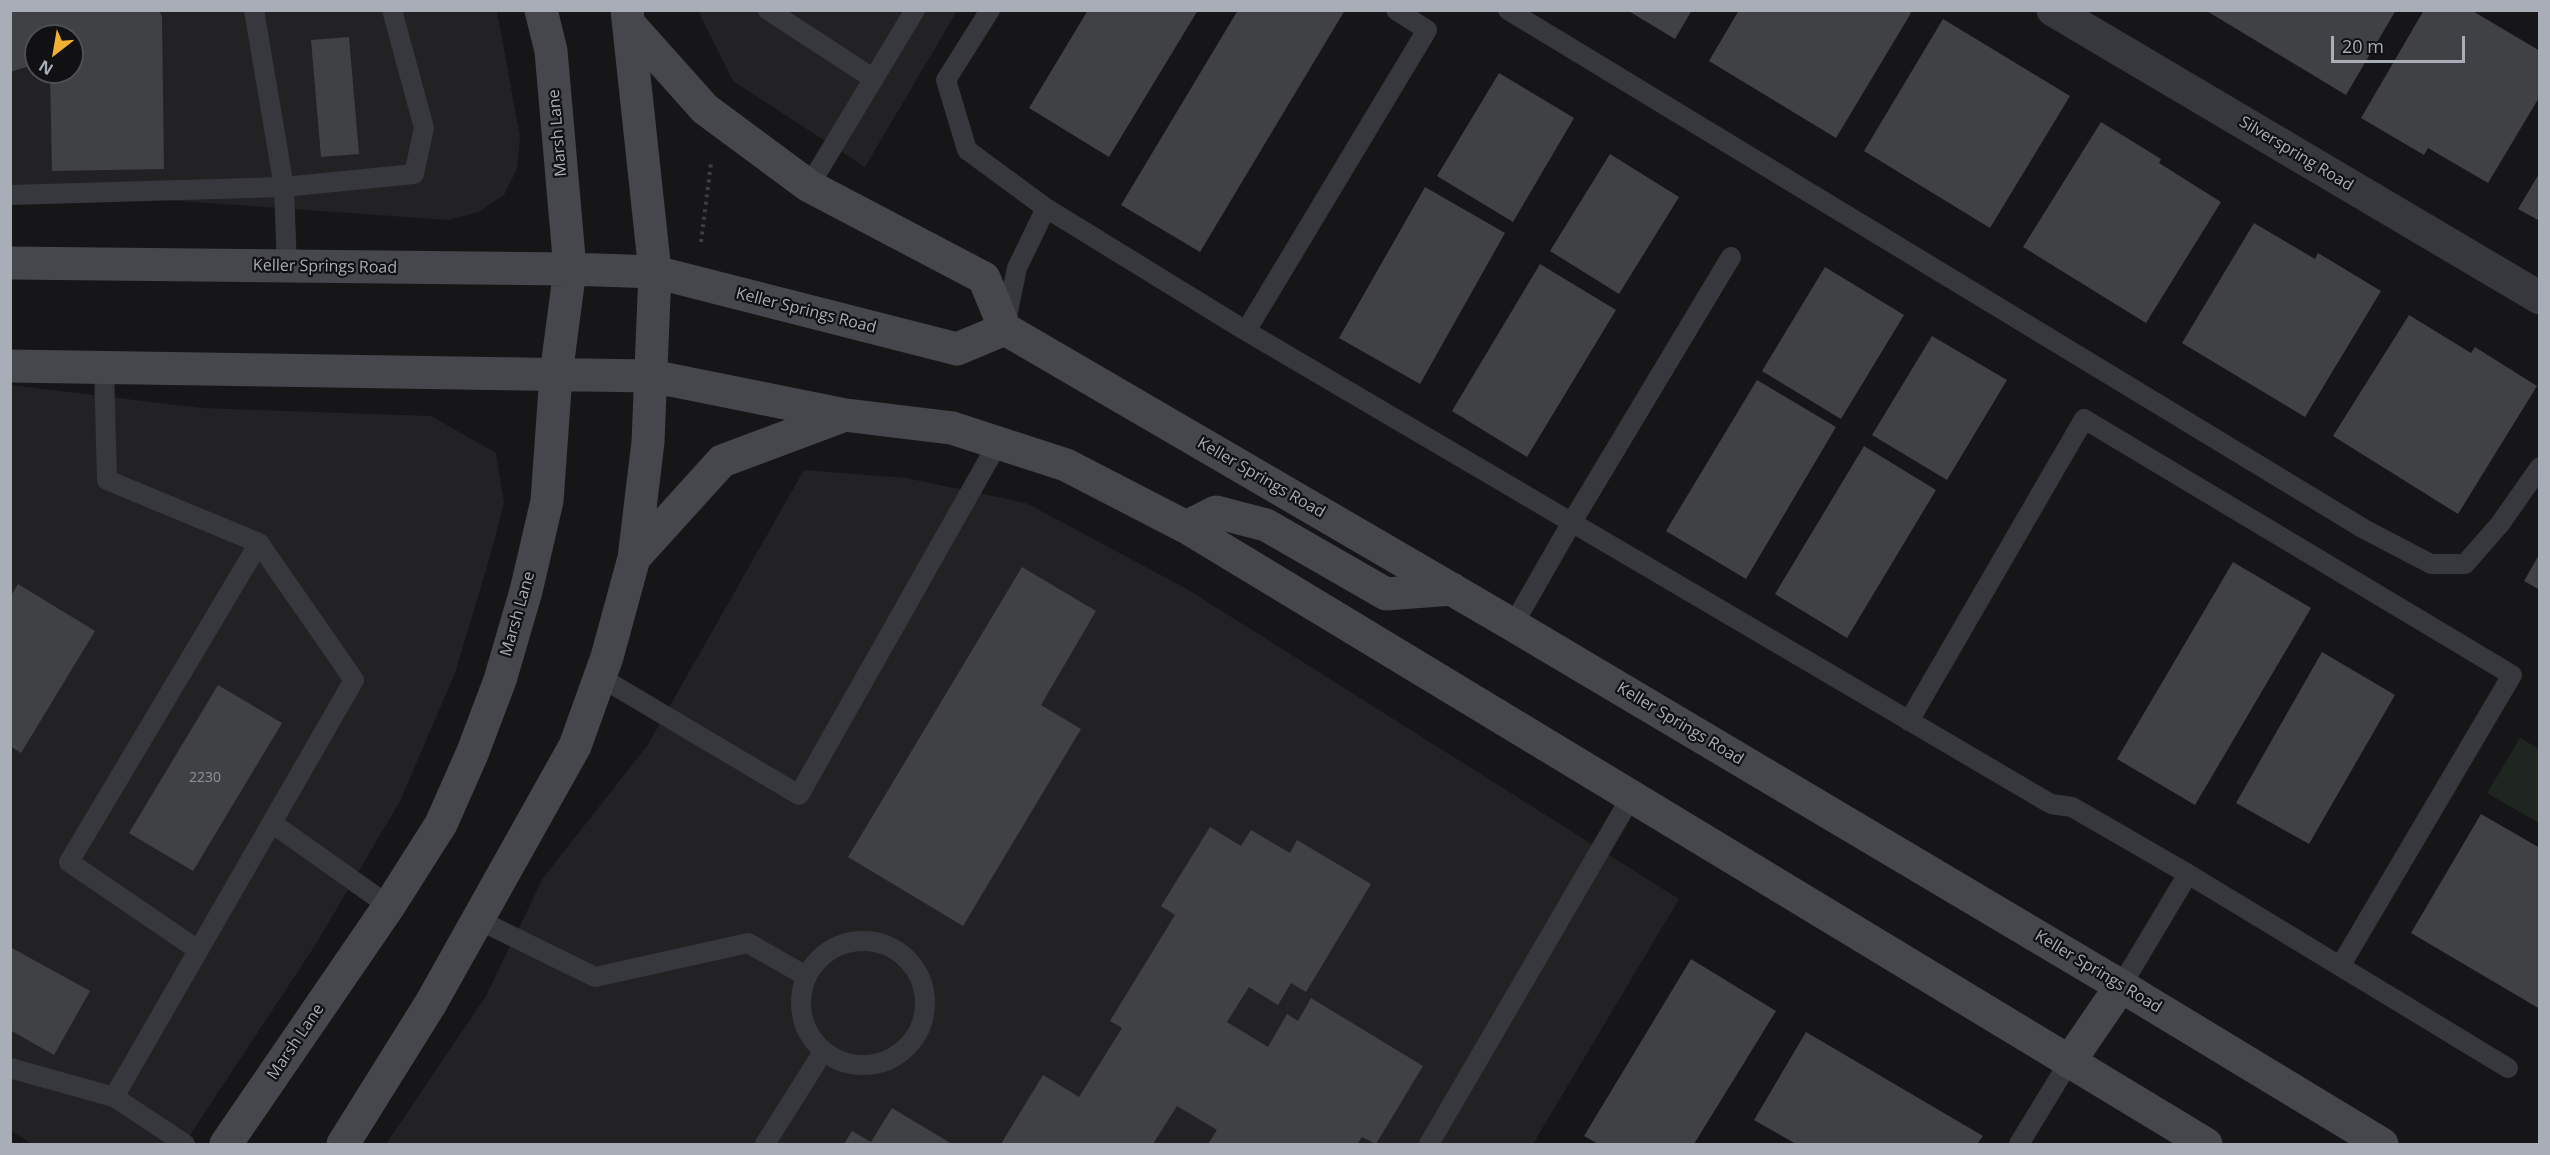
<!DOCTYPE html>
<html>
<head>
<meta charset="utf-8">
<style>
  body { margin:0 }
  #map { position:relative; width:2550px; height:1155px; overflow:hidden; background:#161618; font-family:"Open Sans",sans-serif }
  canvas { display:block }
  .frame { position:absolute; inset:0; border:12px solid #a8adb8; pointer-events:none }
  .north { position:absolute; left:24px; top:24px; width:60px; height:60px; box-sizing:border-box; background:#111113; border:2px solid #4d4f55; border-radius:50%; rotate:211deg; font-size:16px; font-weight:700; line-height:24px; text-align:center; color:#a8adb8 }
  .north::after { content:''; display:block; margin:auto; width:21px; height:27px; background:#f2b134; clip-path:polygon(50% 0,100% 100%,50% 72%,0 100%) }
  .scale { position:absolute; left:2331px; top:36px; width:134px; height:27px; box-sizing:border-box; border:3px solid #a8adb8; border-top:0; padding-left:8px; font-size:18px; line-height:21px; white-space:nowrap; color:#a8adb8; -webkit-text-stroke:4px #111113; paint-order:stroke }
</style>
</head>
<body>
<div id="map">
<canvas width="2550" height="1155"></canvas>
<div class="frame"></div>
<div class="north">N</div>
<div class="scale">20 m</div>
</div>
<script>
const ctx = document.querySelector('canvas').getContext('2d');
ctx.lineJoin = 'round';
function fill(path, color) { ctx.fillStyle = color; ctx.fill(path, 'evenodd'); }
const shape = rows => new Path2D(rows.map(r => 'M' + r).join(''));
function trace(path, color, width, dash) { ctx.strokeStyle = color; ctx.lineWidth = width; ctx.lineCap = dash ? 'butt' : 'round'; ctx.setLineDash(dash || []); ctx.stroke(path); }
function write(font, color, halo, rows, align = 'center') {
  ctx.font = font + ' "Open Sans",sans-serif'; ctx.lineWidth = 4.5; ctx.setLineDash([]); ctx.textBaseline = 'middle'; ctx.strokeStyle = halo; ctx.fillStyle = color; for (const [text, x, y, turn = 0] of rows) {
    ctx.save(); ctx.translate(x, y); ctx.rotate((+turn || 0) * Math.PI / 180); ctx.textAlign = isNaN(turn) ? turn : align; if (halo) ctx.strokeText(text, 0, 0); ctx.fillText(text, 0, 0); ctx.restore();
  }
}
fill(shape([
  [10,11,497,11,520,137,517,169,504,195,479,212,448,220,11,189],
  [36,36,72,36,72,72,36,72],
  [698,11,957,11,865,167,733,81],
  [11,385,201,408,431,416,496,453,504,503,489,560,455,673,400,801,316,944,184,1144,33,1144,11,1131],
  [804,470,906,478,1026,503,1187,589,1679,899,1533,1144,386,1144,486,996,543,878,647,746]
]), '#222225');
fill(shape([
  [2520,738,2539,749,2539,823,2487,793]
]), '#1e261f');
fill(shape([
  [10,10,159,10,162,17,164,169,52,171,50,72,72,72,72,36,36,36,36,64,10,72],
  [1088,10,1198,10,1109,157,1029,108],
  [1238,10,1345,10,1200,252,1121,205],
  [1627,10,1692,10,1675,39],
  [1739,10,1907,10,1911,13,1836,138,1709,61],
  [2205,10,2396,10,2346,95],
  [2424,10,2471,10,2540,51,2540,96,2488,183,2428,148,2424,155,2361,118],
  [1943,19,2070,96,1990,228,1864,151],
  [349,37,359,154,321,157,311,40],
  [1499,73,1574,118,1513,222,1437,176],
  [2101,122,2161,159,2159,163,2221,202,2146,323,2023,247],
  [1610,154,1679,197,1619,294,1550,251],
  [2540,172,2540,221,2518,209],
  [1425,187,1505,233,1420,384,1339,338],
  [2254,223,2315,259,2318,253,2381,291,2305,417,2182,343],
  [1540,264,1616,310,1527,457,1452,411],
  [1825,267,1904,315,1841,419,1762,371],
  [2409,315,2471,353,2475,347,2537,386,2458,514,2333,436],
  [1932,336,2007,380,1947,480,1872,435],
  [1757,380,1836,427,1746,579,1666,531],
  [1864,446,1936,490,1847,638,1775,594],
  [2540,553,2540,590,2524,581],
  [2233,562,2311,608,2195,805,2117,759],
  [1022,567,1096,611,1041,705,1081,729,963,926,848,857],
  [18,584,95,631,21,753,10,746,10,597],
  [2322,652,2395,695,2309,844,2236,803],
  [218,685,282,723,193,871,129,833],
  [2481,814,2540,848,2540,1009,2411,933],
  [1210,827,1241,846,1251,830,1290,853,1297,840,1371,884,1306,992,1291,983,1278,1005,1249,987,1227,1022,1268,1047,1287,1014,1298,1021,1311,998,1423,1066,1376,1144,1362,1137,1357,1144,1208,1144,1217,1130,1177,1106,1153,1144,1001,1144,1043,1075,1079,1097,1122,1028,1110,1021,1175,915,1161,906],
  [10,947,90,991,54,1055,10,1030],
  [1691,959,1776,1011,1694,1144,1598,1144,1584,1136],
  [1806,1032,1983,1136,1977,1144,1796,1144,1754,1120],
  [892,1108,952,1144,844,1144,852,1131,871,1142]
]), '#404145');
trace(shape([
  [701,242,711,163]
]), '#3d3f44', 4, [3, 4.5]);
trace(shape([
  [768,10,874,79],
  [990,10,946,80,967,150,1046,208,1017,268,1005,326],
  [1396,10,1427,30,1246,331,2051,804,2072,807,2188,874,2121,986],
  [1508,10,2364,529,2431,564,2465,564,2500,524,2540,467],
  [809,186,915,10],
  [10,195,284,187,254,10],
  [1046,208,1246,331],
  [287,267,284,187,414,174,424,128,392,10],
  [104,367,107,480,259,543,354,680,114,1097,185,1144],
  [1513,625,1572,522,1731,257],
  [600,677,799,795,998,443],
  [1909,721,2084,419,2512,675,2341,965],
  [272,823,389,906],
  [2188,874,2508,1068],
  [479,920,595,977,748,943,806,976],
  '801 1003a62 62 0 1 1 124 0a62 62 0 1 1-124 0Z',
  [198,950,69,862,259,543],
  [10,1068,114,1097],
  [765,1144,823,1052],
  [1429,1144,1631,797],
  [2019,1144,2069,1062]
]), '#37383d', 20);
trace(shape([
  [2053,10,2540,298]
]), '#37383d', 33);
trace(shape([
  [629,24,705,109,809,186,984,278,1005,329],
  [10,263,570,269,655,272,957,349,1005,329],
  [1005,329,1513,625,2121,986,2382,1144],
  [10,366,651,376,845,415,952,428,1066,465,1186,527,2206,1144],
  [1186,527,1216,512,1266,525,1386,594,1452,589],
  [634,558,722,461,845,415],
  [2069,1062,2121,986],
  [226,1144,389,906,441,824,472,754,500,680,526,591,547,501,556,375,570,269,551,51,541,10],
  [343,1144,431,1003,575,746,607,657,634,558,648,442,655,272,627,10]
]), '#45474d', 33);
write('14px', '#8e929b', null, [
  ["2230",205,778]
]);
write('16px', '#a8adb8', '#111113', [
  ["Marsh Lane",558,133,-95],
  ["Silverspring Road",2296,154,31],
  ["Keller Springs Road",325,267,1],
  ["Keller Springs Road",806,311,14],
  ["Keller Springs Road",1261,478,30],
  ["Marsh Lane",518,614,-74],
  ["Keller Springs Road",1680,724,31],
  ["Keller Springs Road",2098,972,31],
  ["Marsh Lane",296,1042,-56]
]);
</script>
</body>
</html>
